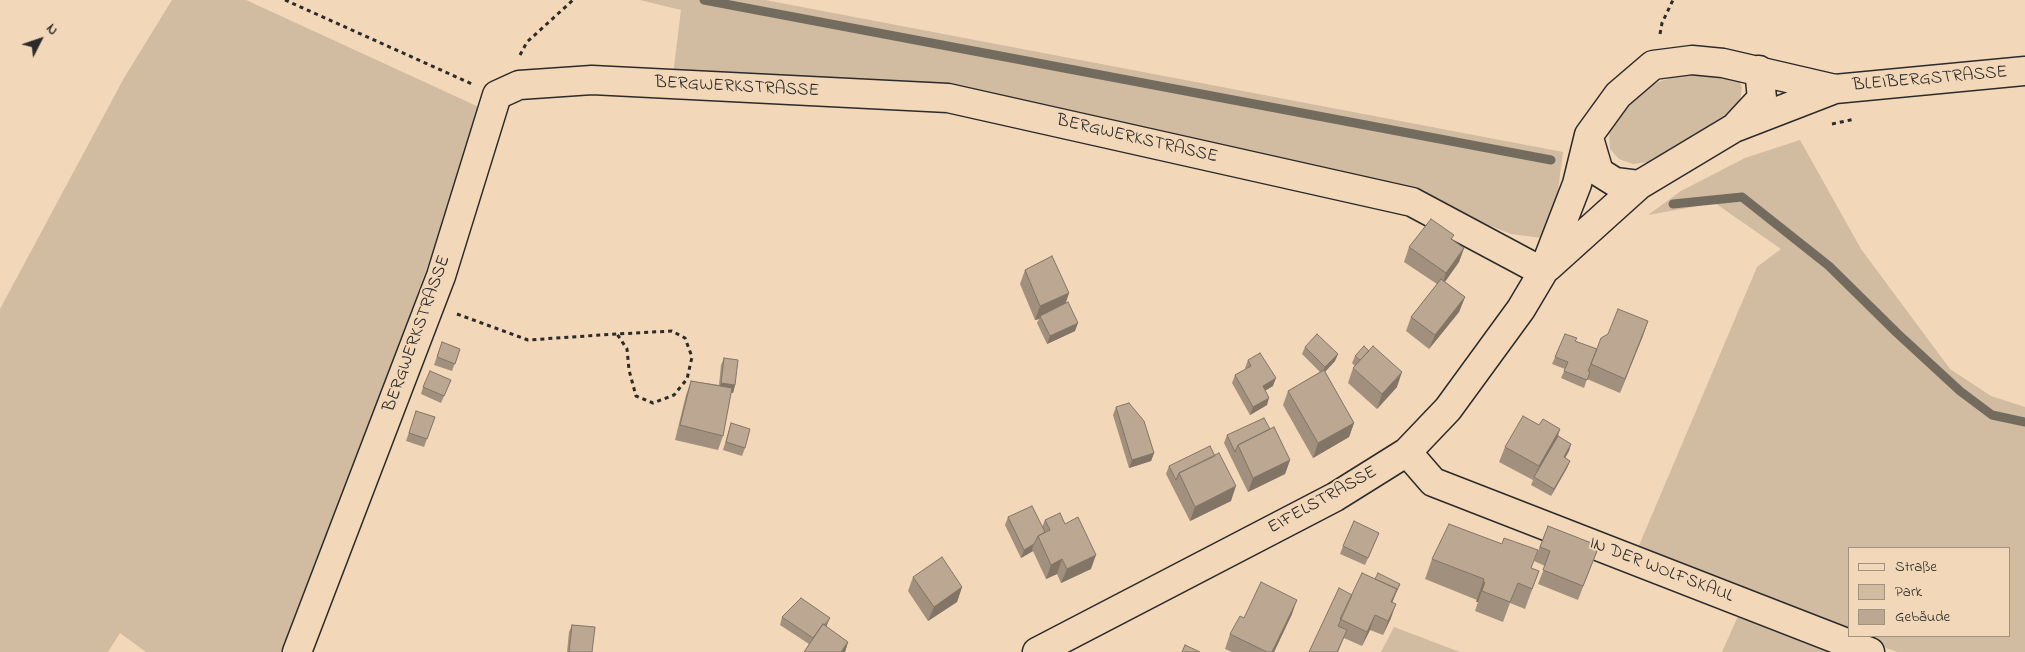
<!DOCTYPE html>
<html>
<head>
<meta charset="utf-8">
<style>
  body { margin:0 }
  #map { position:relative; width:2025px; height:652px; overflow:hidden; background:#f2d7b9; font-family:"Indie Flower",sans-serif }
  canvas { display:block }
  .legend { position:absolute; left:1848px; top:547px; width:162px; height:90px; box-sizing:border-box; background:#f2d7b9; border:1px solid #a29280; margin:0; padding:6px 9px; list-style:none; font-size:15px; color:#2b2b2b }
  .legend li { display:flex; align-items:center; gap:10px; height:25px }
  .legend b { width:25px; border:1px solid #a29280 }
  .north { position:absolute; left:15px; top:15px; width:50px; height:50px; -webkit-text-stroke:4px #f2d7b9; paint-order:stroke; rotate:49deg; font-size:14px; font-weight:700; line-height:20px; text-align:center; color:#2b2b2b }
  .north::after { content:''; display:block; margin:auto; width:18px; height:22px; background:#2b2b2b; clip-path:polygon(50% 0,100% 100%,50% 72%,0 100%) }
</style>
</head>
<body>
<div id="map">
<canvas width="2025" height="652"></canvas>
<ul class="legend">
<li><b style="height:6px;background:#f2d7b9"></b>Straße</li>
<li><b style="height:14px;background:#d1bba1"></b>Park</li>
<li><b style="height:14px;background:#bba792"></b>Gebäude</li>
</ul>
<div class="north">N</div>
</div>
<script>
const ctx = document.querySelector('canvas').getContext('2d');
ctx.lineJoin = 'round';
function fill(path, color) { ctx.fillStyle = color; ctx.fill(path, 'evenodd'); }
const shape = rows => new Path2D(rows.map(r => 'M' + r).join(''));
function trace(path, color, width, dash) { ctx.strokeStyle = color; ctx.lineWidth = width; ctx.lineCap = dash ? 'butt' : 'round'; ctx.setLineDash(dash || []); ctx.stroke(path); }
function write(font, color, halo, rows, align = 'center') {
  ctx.font = font + ' "Indie Flower",sans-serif'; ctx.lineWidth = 4; ctx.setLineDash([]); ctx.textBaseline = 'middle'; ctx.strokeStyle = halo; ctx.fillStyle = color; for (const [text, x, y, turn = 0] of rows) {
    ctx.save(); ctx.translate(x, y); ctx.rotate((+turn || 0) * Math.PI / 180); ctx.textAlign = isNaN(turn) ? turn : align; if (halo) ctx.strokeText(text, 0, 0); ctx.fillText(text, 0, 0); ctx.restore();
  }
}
fill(shape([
  [172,0,246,0,481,108,441,228,338,518,286,652,146,652,120,633,108,652,0,652,0,309,124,78],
  [640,0,765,0,1563,152,1555,214,1542,238,1511,234,1415,196,949,92,673,75,681,10],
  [1734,72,1742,87,1740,102,1732,115,1648,162,1633,164,1619,159,1610,149,1609,131,1621,112,1653,84,1684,73],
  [1800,140,1861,249,1950,369,1991,396,2025,407,2025,652,1897,652,1853,636,2009,636,2009,548,1849,548,1849,634,1635,555,1757,267,1781,249,1715,203,1648,215,1681,191,1745,158],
  [1739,614,1835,652,1722,652],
  [1394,627,1460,652,1381,652]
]), '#d1bba1');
trace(shape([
  [704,0,1551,160],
  [1673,204,1742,197,1829,266,1897,333,1960,391,1992,415,2025,422]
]), '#746b5f', 9);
const minor = shape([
  [1737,125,1762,98,1759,70],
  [1589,138,1599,172,1615,182,1639,185],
  [1548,267,1639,185,1734,128,1835,89,2025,71],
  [1407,452,1433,482,1870,652],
  [297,652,441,276,497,95,519,85,592,80,948,98,1412,202,1543,272],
  [1037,652,1335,497,1407,452,1448,409,1521,309,1543,272,1577,184,1589,135,1618,95,1653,65,1692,60,1723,63,1835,89]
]);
trace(minor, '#2b2b2b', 31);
trace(shape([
  [285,0,472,84],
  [1660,34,1662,23,1673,0],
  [520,55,527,42,573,0],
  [1832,124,1855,119],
  [457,314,528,340,601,335,617,334,672,331,685,338,692,357,687,379,674,395,653,403,636,396,629,370,627,349,617,334]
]), '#2b2b2b', 3, [4, 4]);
trace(minor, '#f2d7b9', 28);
fill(shape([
  [1452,239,1464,248,1459,262,1445,282,1465,297,1459,312,1429,349,1406,331,1411,317,1437,284,1404,262,1409,247],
  [1025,270,1069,293,1065,304,1075,331,1047,344,1037,323,1039,319,1035,320,1020,284],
  [1648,321,1620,393,1587,379,1584,388,1561,378,1565,369,1552,364,1565,334,1576,342,1597,349],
  [442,342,460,349,452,371,434,365],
  [1305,347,1338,354,1335,361,1325,372,1354,423,1349,437,1313,458,1283,405,1288,391,1320,372,1302,354],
  [1355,356,1397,387,1377,409,1348,383,1353,368,1355,366,1352,363],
  [724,358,735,385,733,393,731,393,723,436,718,450,675,440,686,395,691,381,719,385,721,365],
  [1248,360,1273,386,1265,390,1267,405,1250,415,1232,383,1235,375,1246,369,1245,368],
  [451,380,441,403,421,394,423,387],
  [1116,407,1154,453,1151,461,1129,468,1113,415],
  [416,411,435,417,424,447,406,441],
  [731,423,745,448,742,456,723,450],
  [1539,425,1560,429,1558,436,1571,444,1569,451,1565,458,1570,461,1567,468,1551,496,1531,485,1533,480,1499,462,1505,447],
  [1270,429,1290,460,1285,474,1248,492,1224,443,1227,435],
  [1169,466,1231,501,1190,521,1166,474],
  [1008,517,1042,527,1045,520,1065,524,1091,569,1061,583,1057,574,1046,579,1033,551,1021,558,1005,525],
  [1548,526,1599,546,1578,600,1538,584,1545,566,1534,561],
  [1376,540,1365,565,1340,554,1343,546],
  [1432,559,1531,568,1539,571,1525,609,1510,603,1503,622,1475,611,1478,602,1476,602,1477,600,1425,579],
  [913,577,962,587,957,602,928,621,908,591],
  [1375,579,1400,584,1392,602,1391,618,1383,635,1370,630,1362,646,1344,638,1338,652,1309,652],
  [1292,614,1274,652,1232,652,1225,649,1230,634,1244,618],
  [782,617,827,625,826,627,848,642,845,652,804,652,809,644,780,625],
  [572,625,592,652,567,652,569,632]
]), '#a1907e');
fill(shape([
  [1464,248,1459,262,1441,287,1446,273],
  [1069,293,1064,308,1040,316,1039,319,1035,320,1040,306],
  [1465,297,1459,312,1429,349,1435,335],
  [1648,321,1643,336,1620,393,1625,379],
  [1078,323,1075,331,1047,344,1050,336],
  [1338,354,1335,361,1322,375,1325,367],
  [1402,372,1397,387,1377,409,1382,394],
  [1276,378,1273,386,1260,394,1263,386],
  [721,383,735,385,733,393,718,391],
  [1269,398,1267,405,1250,415,1253,407],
  [1354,423,1349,437,1313,458,1318,443],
  [1560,429,1555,443,1534,478,1539,466],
  [1571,444,1569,451,1561,465,1564,457],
  [1154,453,1151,461,1129,468,1132,460],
  [1290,460,1285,474,1248,492,1253,478],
  [1570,461,1567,468,1551,496,1554,489],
  [1236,486,1231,501,1190,521,1195,507],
  [1034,544,1032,550,1033,551,1021,558,1024,550],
  [1096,555,1091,569,1061,583,1067,569],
  [1062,559,1057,574,1046,579,1051,565],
  [1483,582,1485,582,1478,602,1476,602],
  [1400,584,1397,591,1392,603,1391,602],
  [962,587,957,602,928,621,934,607],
  [1297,600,1292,614,1274,652,1272,652],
  [1396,604,1391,618,1383,635,1388,621],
  [1375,615,1370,630,1362,646,1367,632],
  [830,618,827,625,812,647,815,639],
  [848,642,845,652,841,652]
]), '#837566');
const building = shape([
  [1431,219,1454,235,1451,239,1464,248,1446,273,1409,247,1431,219],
  [1052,256,1069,293,1040,306,1025,270,1052,256],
  [1441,279,1465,297,1435,335,1411,317,1441,279],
  [1068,302,1078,323,1050,336,1040,316,1068,302],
  [1618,309,1648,321,1625,379,1591,364,1601,338,1608,334,1618,309],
  [1317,334,1338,354,1325,367,1305,347,1317,334],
  [1565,334,1577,338,1575,341,1597,349,1588,371,1590,372,1587,380,1564,371,1568,362,1555,357,1565,334],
  [442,342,460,349,455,364,437,357,442,342],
  [1364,346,1369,351,1360,360,1355,356,1364,346],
  [1373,346,1402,372,1382,394,1353,368,1373,346],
  [1260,353,1276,378,1263,386,1269,398,1253,407,1235,375,1251,366,1248,360,1260,353],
  [724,358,738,360,735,385,721,383,724,358],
  [1324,370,1354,423,1318,443,1288,391,1324,370],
  [430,371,451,380,444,396,423,387,430,371],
  [691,381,732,388,723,436,680,425,691,381],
  [1129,403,1144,421,1154,453,1132,460,1116,407,1129,403],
  [416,411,435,417,427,439,409,433,416,411],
  [1523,416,1539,425,1543,419,1560,429,1539,466,1505,447,1523,416],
  [1264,418,1270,429,1238,445,1235,452,1227,435,1264,418],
  [731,423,750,429,745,448,726,442,731,423],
  [1274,427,1290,460,1253,478,1238,445,1274,427],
  [1558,436,1571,444,1564,457,1570,461,1554,489,1534,477,1558,436],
  [1210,446,1215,456,1179,473,1176,480,1169,466,1210,446],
  [1219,453,1236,486,1195,507,1179,473,1219,453],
  [1032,506,1045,532,1038,536,1034,544,1024,550,1008,517,1032,506],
  [1060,513,1065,524,1078,517,1096,555,1067,569,1062,559,1051,565,1038,536,1050,530,1045,520,1060,513],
  [1354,521,1379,533,1368,558,1343,546,1354,521],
  [1449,524,1502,544,1504,538,1538,550,1531,568,1539,571,1532,589,1518,583,1510,602,1482,591,1485,582,1483,582,1484,579,1432,559,1449,524],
  [1548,526,1599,546,1583,586,1543,570,1550,551,1540,547,1548,526],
  [942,557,962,587,934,607,913,577,942,557],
  [1362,573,1397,589,1391,602,1396,604,1388,621,1375,615,1367,632,1340,619,1362,573],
  [1378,573,1400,584,1396,592,1397,589,1375,579,1378,573],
  [1261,582,1297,600,1272,652,1267,652,1230,634,1240,616,1244,618,1261,582],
  [1339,588,1352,595,1338,626,1347,630,1337,652,1309,652,1339,588],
  [801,598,830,618,824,625,823,624,813,638,782,617,801,598],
  [823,624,848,642,841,652,804,652,823,624],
  [572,625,595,627,592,652,569,652,572,625],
  [1185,645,1200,652,1182,652,1185,645]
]);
fill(building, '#bba792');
trace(building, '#837566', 1);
write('18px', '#2b2b2b', '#f2d7b9', [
  ["BLEIBERGSTRASSE",1930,80,-5],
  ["BERGWERKSTRASSE",737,88,3],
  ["BERGWERKSTRASSE",1137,140,13],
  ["BERGWERKSTRASSE",418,334,-70],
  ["EIFELSTRASSE",1323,501,-29],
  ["IN DER WOLFSKAUL",1661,571,21]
]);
</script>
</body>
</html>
